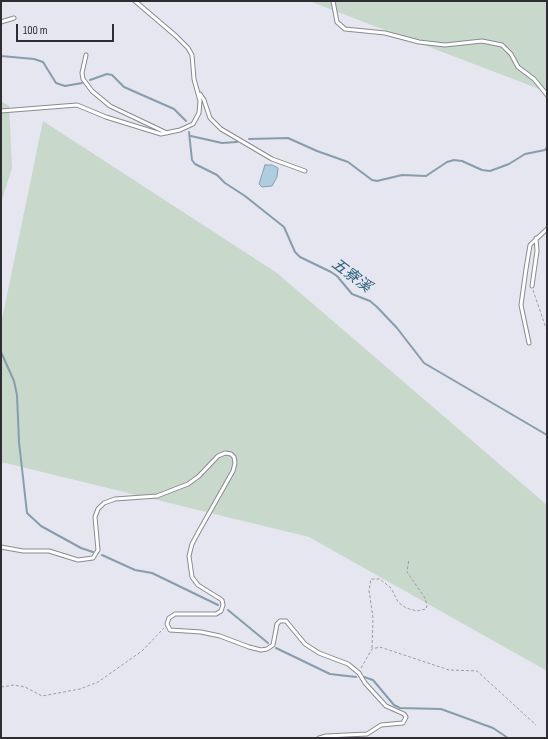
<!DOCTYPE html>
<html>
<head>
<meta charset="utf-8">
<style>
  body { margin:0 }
  #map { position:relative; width:548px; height:739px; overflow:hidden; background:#e5e6f0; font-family:"Sofia Sans Condensed",sans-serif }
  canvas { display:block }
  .frame { position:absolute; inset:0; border:2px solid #2e2e32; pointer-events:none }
  .scale { position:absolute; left:16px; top:24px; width:98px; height:18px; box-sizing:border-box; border:2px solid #2e2e32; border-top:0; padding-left:5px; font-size:12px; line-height:14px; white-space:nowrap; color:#2e2e32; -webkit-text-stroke:3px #e5e6f0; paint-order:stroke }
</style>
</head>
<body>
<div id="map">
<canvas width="548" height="739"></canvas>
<div class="frame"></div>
<div class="scale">100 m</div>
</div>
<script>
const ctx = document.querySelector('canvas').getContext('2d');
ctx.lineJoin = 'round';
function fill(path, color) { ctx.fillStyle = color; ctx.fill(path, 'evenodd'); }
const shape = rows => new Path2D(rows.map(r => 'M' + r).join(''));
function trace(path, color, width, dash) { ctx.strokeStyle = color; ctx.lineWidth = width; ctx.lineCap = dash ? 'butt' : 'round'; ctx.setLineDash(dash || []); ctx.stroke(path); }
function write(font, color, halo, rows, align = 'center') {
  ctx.font = font + ' "Sofia Sans Condensed","Noto Sans TC",sans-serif'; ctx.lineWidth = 3.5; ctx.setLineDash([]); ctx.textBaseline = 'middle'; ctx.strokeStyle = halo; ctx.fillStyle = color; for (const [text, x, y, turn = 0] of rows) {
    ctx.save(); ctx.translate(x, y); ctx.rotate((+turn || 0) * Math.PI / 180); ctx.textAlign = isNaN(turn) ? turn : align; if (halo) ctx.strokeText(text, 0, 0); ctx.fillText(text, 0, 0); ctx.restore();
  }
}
fill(shape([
  [309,1,547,1,547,92],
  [1,101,9,106,12,168,1,203],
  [43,121,277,273,547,505,547,671,309,537,1,462,1,324]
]), '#c8d9cc');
const water = shape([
  [265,165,272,165,278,168,277,177,272,186,262,187,259,184,265,165]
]);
fill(water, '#afcde0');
trace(water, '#889dac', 1);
trace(shape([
  [1,56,34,59,43,62,56,83,65,86,82,83],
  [90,80,107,74,112,75,124,87,174,109,186,121],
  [189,132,192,160,195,164,217,175,225,183,245,196,284,227,295,252,300,257,331,272,337,276,352,294,370,301,377,307,397,328,424,363,547,435],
  [191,136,222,143,237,142],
  [249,139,288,138,317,151,348,162,372,180,377,181,402,175,426,176,447,162,454,160,462,161,482,170,490,171,509,164,525,154,545,150,547,147],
  [1,352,14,381,17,395,19,442,27,513,41,526,81,548,93,552],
  [102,555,135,570,152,573,218,605],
  [228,610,268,643],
  [276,648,330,674,356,677],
  [364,677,373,680,394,705,400,708,441,709,493,728,508,738]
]), '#889dac', 2);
const lane = shape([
  [333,1,337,22,345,29,385,33,419,42,445,45,482,41,502,45,511,54,518,67,534,79,547,95],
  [1,22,14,18],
  [86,55,82,73,83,79,92,91,110,106,167,133],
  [200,94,204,100,210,118,221,129,272,159,305,171],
  [1,111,77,105,106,117,161,134,180,130,193,124,199,113,200,101,194,79,192,55,188,48,176,36,135,1],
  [532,286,537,251,536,238],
  [529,343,521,305,526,269,530,245,547,229],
  [1,547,23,551,49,551,78,560,93,558,98,550,95,517,98,509,104,503,115,499,157,496,188,484,199,476,218,456,225,453,231,454,234,457,235,463,233,471,199,531,192,544,189,556,192,577,198,585,222,600,223,605,221,611,216,614,175,614,169,618,167,624,170,630,201,632,220,636,249,647,261,650,267,649,273,645,277,624,280,621,286,621,305,644,319,653,348,664,359,673,365,683,386,706,404,714,406,717,403,723,381,725,367,734,326,736,319,738]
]);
trace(lane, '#8a8a93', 5);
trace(shape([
  [533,290,547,331],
  [372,648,373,618,369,590,371,579,380,579,386,584,391,588,398,602,406,608,417,611,426,609,427,605,425,598,407,572,409,559],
  [361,668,372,649,380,647,449,670,477,671,536,725],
  [1,687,14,685,25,687,42,696,80,689,98,682,142,651,164,628]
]), '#9d9da5', 1, [3, 2]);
trace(lane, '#fff', 3);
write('italic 15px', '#2b5e7b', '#e5e6f0', [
  ["五寮溪",351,276,37]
]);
</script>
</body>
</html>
